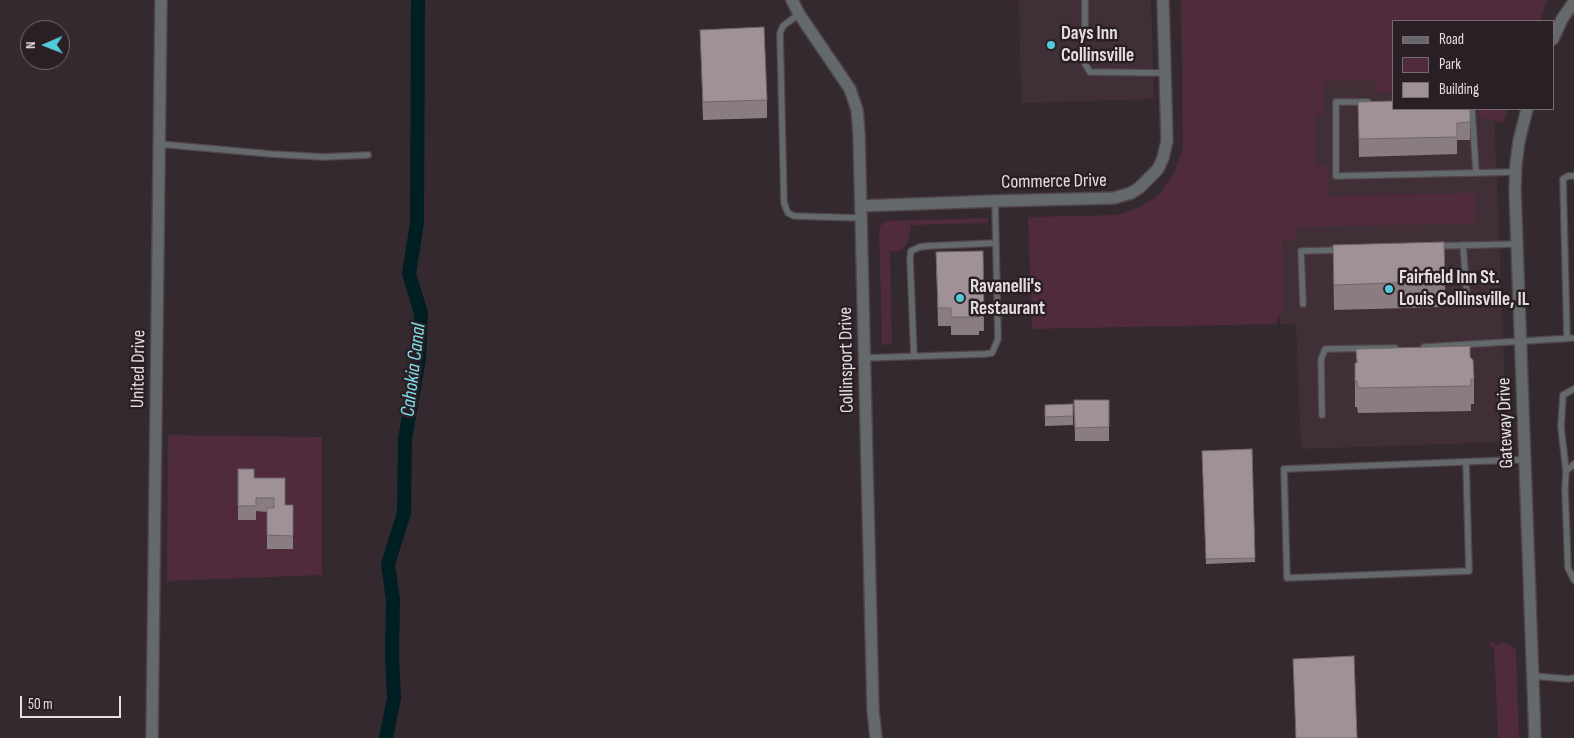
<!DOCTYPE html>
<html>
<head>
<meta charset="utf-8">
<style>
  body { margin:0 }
  #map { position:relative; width:1574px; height:738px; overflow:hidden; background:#34292e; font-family:"Sofia Sans Condensed",sans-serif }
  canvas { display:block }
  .legend { position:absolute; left:1392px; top:20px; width:162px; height:90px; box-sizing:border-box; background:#2a1f24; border:1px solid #756b70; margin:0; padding:6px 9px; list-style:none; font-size:15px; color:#e5dee1 }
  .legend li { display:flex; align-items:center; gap:10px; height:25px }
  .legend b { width:25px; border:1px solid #756b70 }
  .north { position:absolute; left:20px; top:20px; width:50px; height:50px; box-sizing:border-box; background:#2a1f24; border:1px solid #756b70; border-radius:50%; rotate:269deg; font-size:14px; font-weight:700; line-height:20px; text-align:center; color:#e5dee1 }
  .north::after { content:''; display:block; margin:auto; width:18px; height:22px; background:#53cbda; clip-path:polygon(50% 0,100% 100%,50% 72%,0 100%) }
  .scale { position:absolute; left:20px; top:696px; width:101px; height:22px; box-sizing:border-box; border:2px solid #e5dee1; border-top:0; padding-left:6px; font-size:15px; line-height:18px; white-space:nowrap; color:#e5dee1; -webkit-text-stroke:4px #2a1f24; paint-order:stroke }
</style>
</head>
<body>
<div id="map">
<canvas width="1574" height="738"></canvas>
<ul class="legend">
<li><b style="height:6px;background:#646a6b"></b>Road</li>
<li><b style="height:14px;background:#4f2b3c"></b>Park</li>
<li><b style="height:14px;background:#9f9197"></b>Building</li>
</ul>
<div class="north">N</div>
<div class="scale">50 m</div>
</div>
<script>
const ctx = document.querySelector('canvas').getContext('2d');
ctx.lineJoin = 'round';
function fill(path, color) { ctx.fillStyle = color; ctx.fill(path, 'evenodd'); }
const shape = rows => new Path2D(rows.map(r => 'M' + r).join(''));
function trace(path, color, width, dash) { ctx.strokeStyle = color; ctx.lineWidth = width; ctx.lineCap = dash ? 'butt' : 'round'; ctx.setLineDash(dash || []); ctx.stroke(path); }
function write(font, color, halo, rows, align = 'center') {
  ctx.font = font + ' "Sofia Sans Condensed",sans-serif'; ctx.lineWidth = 5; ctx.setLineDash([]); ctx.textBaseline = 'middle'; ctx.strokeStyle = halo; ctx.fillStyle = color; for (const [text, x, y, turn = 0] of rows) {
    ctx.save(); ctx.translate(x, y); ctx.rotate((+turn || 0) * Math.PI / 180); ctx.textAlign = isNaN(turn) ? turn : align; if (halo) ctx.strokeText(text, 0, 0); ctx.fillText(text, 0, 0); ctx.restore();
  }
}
fill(shape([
  [1019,0,1151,0,1154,99,1021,103],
  [1393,71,1393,109,1494,109,1507,442,1301,449,1296,325,1280,324,1278,226,1313,72]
]), '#412f37');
fill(shape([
  [1181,0,1547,0,1540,21,1393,21,1393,93,1375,93,1375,80,1325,81,1325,113,1315,114,1316,165,1328,166,1329,196,1475,193,1474,223,1296,227,1296,240,1282,240,1285,304,1276,324,1032,329,1028,217,1117,215,1138,208,1158,196,1173,175,1183,148],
  [1478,109,1508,109,1503,123,1480,117],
  [988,218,988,223,911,225,909,239,905,246,900,251,890,251,892,344,882,345,879,230,881,225,886,221],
  [168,435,322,437,322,575,167,581],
  [1490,642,1496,643,1497,646,1499,646,1499,643,1507,643,1516,649,1519,738,1498,738,1494,648,1489,646]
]), '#4f2b3c');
trace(shape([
  [386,738,394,698,392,656,393,600,388,564,404,513,405,439,419,359,421,313,409,274,417,223,418,0]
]), '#001f23', 14);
const service = shape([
  [799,14,783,26,780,33,784,203,788,213,794,216,861,218],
  [1085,34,1085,0],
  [1085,54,1085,64,1090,72,1165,73],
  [1368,102,1336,102,1336,176,1516,172],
  [1472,109,1476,173],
  [159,144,271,154,323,157,368,155],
  [1463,245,1467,298],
  [1437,246,1517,244],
  [1303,304,1301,251,1340,250],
  [1567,338,1563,179,1568,176,1574,176],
  [1424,347,1574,338],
  [914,356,910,258,911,251,920,247,928,246,996,243],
  [864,358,985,354,992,353,998,339,995,201],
  [1322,415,1321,360,1325,349,1395,348],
  [1466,462,1469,571,1287,578,1284,469,1511,460,1525,460],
  [1574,464,1566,471,1565,489,1568,568,1574,580],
  [1566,471,1561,427,1563,395,1574,389],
  [1533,676,1569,679,1574,678]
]);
const minor = shape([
  [792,0,799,14,850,89,857,110,859,134,873,710,876,738],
  [1553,39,1562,19,1574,2],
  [1527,109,1519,141,1516,164,1515,190,1535,738],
  [861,206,995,201,1114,198,1131,193,1139,188,1158,169,1163,158,1167,141,1163,0],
  [152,738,161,0]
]);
trace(service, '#50464b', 8);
trace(minor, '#50464b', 14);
trace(service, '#646a6b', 5.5);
trace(minor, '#646a6b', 11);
fill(shape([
  [700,30,767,100,767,118,703,120],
  [1358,102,1470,109,1470,140,1457,140,1457,154,1359,157],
  [1333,245,1445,281,1445,307,1334,310],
  [983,251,984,331,979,331,979,335,951,335,951,326,938,326,936,252],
  [1470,357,1474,379,1474,404,1471,404,1471,411,1358,413,1357,407,1355,407,1355,363],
  [1074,400,1109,400,1109,441,1075,441],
  [1073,404,1073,425,1045,426,1045,405],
  [1252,449,1255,562,1206,564,1202,451],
  [238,469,254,478,285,505,293,505,293,549,267,549,267,512,256,511,256,520,238,520]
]), '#897d82');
const building = shape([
  [764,27,767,100,703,102,700,30,764,27],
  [1393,101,1393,109,1470,109,1470,122,1457,123,1457,137,1359,139,1358,102,1393,101],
  [1444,242,1445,281,1334,285,1333,245,1444,242],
  [983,251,984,313,978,313,979,317,951,317,951,308,938,308,936,252,983,251],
  [1470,346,1470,357,1473,360,1474,379,1471,379,1471,386,1358,388,1357,381,1355,381,1355,363,1357,363,1356,349,1470,346],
  [1074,400,1109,400,1109,427,1075,428,1074,400],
  [1073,404,1073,416,1045,417,1045,405,1073,404],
  [1252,449,1255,558,1206,559,1202,451,1252,449],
  [238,469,254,469,254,478,285,478,285,505,293,505,293,536,267,535,267,508,274,508,274,498,256,498,256,506,238,506,238,469],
  [1354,656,1357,738,1296,738,1293,659,1354,656]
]);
fill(building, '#9f9197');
trace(building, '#6f666a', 1);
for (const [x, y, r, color] of [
  [1051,45,5,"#53cbda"],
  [1389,289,5,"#53cbda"],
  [960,298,5,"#53cbda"]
]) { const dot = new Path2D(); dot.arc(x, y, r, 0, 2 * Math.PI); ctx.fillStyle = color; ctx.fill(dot); trace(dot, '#2a1f24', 2); }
write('bold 19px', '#e5dee1', '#2a1f24', [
  ["Days Inn",1061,34],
  ["Collinsville",1061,56],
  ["Fairfield Inn St.",1399,278],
  ["Louis Collinsville, IL",1399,300],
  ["Ravanelli's",970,287],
  ["Restaurant",970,309]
], 'left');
write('19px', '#e5dee1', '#2a1f24', [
  ["Commerce Drive",1054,182,-1],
  ["Collinsport Drive",847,360,-91],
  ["United Drive",139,369,-89],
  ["Gateway Drive",1506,423,-92]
]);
write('italic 20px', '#7ee1ef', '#2a1f24', [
  ["Cahokia Canal",414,370,-83]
]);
</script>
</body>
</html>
